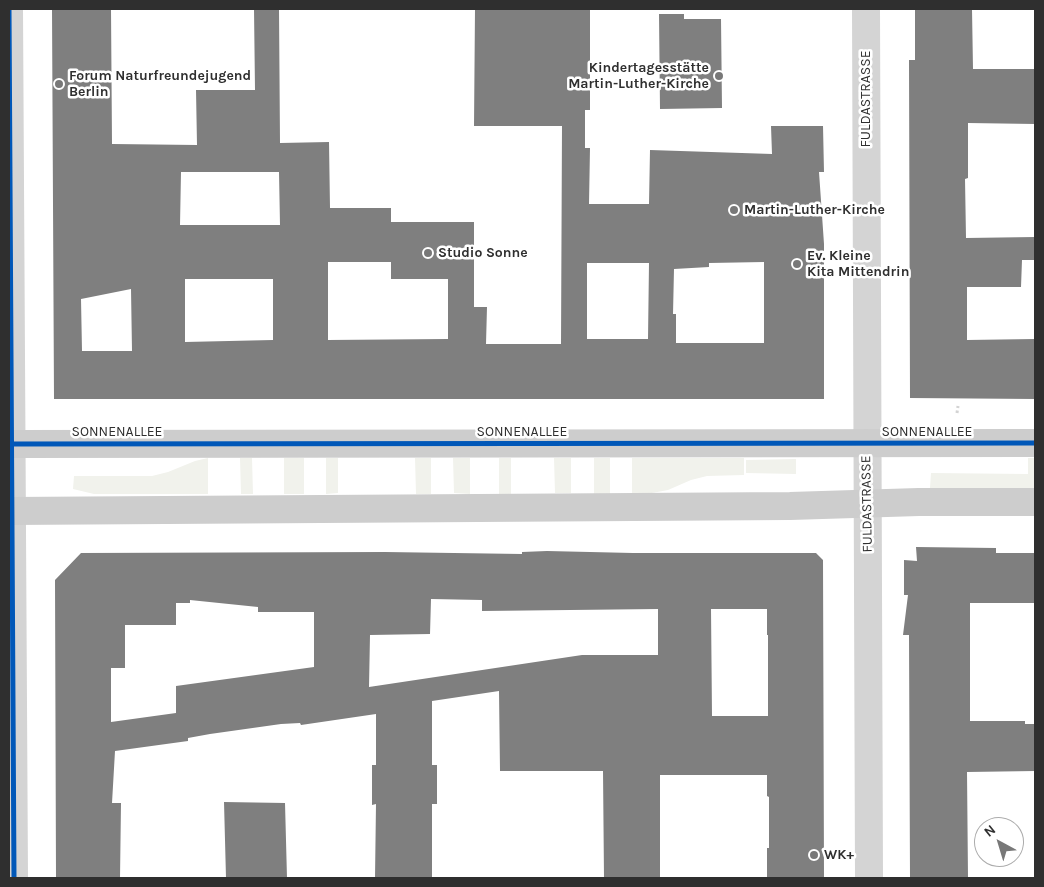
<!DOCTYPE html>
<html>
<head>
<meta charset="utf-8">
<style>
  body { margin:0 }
  #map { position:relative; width:1044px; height:887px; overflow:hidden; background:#fff; font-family:Karla,sans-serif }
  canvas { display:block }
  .frame { position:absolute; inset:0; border:10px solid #2f2f2f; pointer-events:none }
  .north { position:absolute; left:974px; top:817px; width:50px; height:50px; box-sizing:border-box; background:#fff; border:1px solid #acacac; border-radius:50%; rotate:321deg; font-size:14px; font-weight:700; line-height:20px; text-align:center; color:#2f2f2f }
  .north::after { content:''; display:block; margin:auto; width:18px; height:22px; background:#787878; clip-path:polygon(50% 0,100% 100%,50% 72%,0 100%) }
</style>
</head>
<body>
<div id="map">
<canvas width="1044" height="887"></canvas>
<div class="frame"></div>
<div class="north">N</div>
</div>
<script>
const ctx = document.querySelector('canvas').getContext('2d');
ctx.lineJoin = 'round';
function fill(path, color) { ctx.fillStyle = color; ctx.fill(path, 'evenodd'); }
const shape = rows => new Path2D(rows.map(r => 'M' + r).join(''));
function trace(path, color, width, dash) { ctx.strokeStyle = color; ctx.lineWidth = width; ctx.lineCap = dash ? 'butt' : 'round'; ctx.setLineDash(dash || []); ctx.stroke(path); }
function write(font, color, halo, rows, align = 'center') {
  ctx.font = font + ' Karla,sans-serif'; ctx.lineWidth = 5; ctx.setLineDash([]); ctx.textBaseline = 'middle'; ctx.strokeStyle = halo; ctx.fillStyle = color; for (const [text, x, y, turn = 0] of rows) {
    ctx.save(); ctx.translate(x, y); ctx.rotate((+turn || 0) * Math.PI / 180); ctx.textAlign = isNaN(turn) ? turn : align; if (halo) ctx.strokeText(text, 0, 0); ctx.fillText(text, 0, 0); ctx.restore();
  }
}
fill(shape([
  [208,458,208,494,94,494,73,489,74,476,152,476,168,472,195,461],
  [240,458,252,458,253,494,241,494],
  [284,458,304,458,304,494,284,494],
  [326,458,338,458,338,493,326,494],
  [415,458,431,458,431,494,416,494],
  [453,458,470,458,470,494,454,493],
  [499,458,511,458,511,494,499,494],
  [554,458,571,458,571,493,555,493],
  [594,458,610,458,610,494,594,494],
  [632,458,744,458,744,475,707,476,691,480,668,490,652,493,632,494],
  [1028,458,1035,458,1035,488,930,488,931,473,1028,474],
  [796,459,796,474,746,473,746,460]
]), '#f1f2ec');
fill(shape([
  [52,9,111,9,112,144,197,145,196,90,255,90,254,9,279,9,280,143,329,142,330,208,391,208,391,222,474,222,474,307,487,307,486,344,561,344,562,126,474,126,475,9,590,9,590,110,585,110,585,148,590,148,589,204,649,204,650,150,772,154,771,126,823,126,824,172,819,172,824,244,824,399,54,399],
  [181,172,279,172,280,225,180,225],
  [328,262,391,262,391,279,448,279,448,339,328,340],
  [764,262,764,343,676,343,676,314,673,314,674,269,709,267,709,263],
  [587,263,649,263,648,339,587,339],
  [185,279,273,279,273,340,185,342],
  [131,289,132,351,82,351,81,299],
  [915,9,972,9,973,69,1035,69,1035,124,968,123,968,178,965,179,966,238,1035,237,1035,260,1022,260,1021,287,967,287,967,340,1035,339,1035,399,910,398,909,60,915,60],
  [659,14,684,14,684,19,721,19,722,108,660,109],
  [916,547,996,548,996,553,1035,553,1035,603,970,603,970,721,1025,721,1025,724,1035,724,1035,771,967,772,968,878,910,878,909,635,903,635,908,595,904,595,904,560,917,561],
  [547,551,633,553,816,553,823,560,824,878,767,878,767,848,769,848,769,797,767,796,767,775,660,775,660,878,604,878,603,771,500,771,499,691,432,701,432,765,437,765,437,804,432,804,432,878,375,878,376,804,372,805,372,765,376,765,376,714,301,725,300,723,281,724,210,734,188,738,188,741,115,751,112,803,121,803,120,878,56,878,55,580,81,553,385,552,522,554,522,552],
  [431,599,482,600,482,611,658,609,658,655,582,655,369,687,370,635,430,634],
  [190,600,258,607,258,612,314,612,314,667,176,686,176,713,111,722,111,668,125,668,125,625,176,625,176,603,190,603],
  [711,609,767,609,767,635,768,635,768,716,712,716],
  [224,802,285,803,287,878,226,878]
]), '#7f7f7f');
trace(shape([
  [957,413,958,406]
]), '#d3d3d3', 3, [2.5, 2.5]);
trace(shape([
  [9,9,14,878],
  [866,9,869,878]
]), '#d4d4d4', 28);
trace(shape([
  [9,444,1035,443],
  [9,511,790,506,919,502,1035,502]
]), '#cdcdcd', 28);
trace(shape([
  [9,9,14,878],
  [9,444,1035,443]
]), '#0057b8', 5);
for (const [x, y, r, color] of [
  [719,76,5,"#787878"],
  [59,84,5,"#787878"],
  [734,210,5,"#787878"],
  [428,253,5,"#787878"],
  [797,264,5,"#787878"],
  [814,855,5,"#787878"]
]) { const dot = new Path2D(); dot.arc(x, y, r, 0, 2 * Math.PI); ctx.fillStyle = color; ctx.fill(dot); trace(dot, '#fff', 2); }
write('bold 14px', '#2f2f2f', '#fff', [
  ["Kindertagesstätte",709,68,"right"],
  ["Martin-Luther-Kirche",709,84,"right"],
  ["Forum Naturfreundejugend",69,76],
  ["Berlin",69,92],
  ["Martin-Luther-Kirche",744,210],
  ["Studio Sonne",438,253],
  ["Ev. Kleine",807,256],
  ["Kita Mittendrin",807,272],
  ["WK+",824,855]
], 'left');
write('14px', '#2f2f2f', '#fff', [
  ["FULDASTRASSE",866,99,-90],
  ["SONNENALLEE",117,432],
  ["SONNENALLEE",522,432],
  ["SONNENALLEE",927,432],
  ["FULDASTRASSE",867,504,-91]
]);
</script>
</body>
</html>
